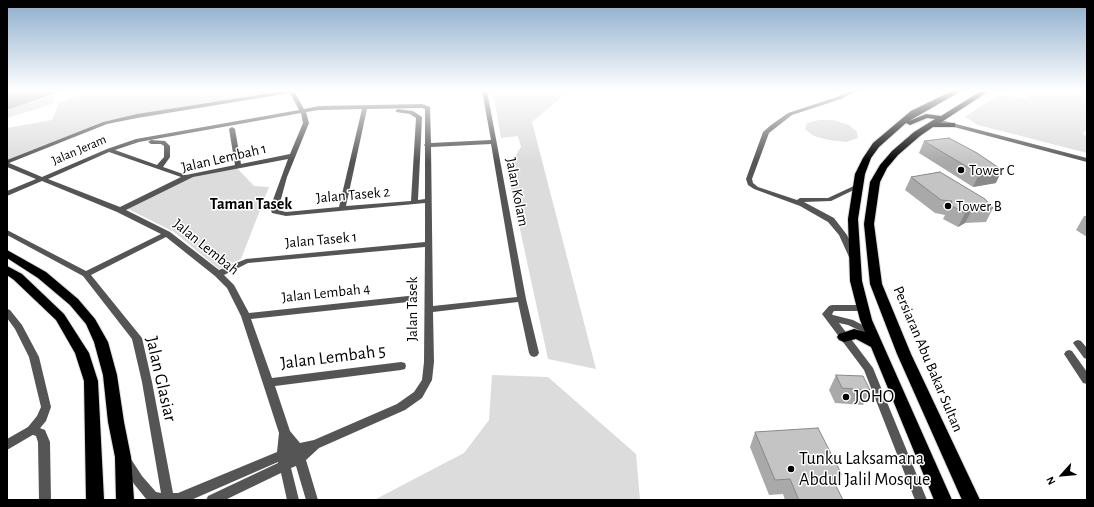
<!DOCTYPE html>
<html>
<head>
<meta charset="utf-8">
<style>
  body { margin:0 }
  #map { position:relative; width:1094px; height:507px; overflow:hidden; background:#fff; font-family:"Alegreya Sans",sans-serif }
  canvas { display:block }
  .frame { position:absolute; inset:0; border:8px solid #000; pointer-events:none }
  .north { position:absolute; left:1042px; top:455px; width:40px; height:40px; -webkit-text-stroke:3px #fff; paint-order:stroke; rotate:243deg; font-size:11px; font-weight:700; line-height:16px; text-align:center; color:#000 }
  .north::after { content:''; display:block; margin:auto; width:14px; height:18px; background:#000; clip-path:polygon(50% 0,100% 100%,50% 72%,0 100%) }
</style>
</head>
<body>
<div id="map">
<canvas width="1094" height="507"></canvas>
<div class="frame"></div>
<div class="north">N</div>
</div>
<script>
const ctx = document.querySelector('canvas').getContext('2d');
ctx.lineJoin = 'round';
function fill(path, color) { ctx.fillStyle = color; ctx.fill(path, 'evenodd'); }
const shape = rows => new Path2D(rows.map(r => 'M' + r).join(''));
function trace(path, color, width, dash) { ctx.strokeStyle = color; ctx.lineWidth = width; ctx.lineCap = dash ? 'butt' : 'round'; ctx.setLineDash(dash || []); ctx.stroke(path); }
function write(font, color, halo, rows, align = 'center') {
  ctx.font = font + ' "Alegreya Sans",sans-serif'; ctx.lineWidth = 3; ctx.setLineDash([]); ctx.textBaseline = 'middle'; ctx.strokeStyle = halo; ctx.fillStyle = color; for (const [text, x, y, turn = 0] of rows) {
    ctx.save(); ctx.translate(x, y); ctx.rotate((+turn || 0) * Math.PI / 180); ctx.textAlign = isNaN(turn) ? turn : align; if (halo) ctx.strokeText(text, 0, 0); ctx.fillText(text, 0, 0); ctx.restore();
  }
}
fill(shape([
  [95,91,280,91,105,121,7,160,7,128,52,120,60,102],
  [493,91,569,91,532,122,596,369,548,359,507,169,521,147,518,136,501,138],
  [1036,91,1087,91,1087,129,1083,133,1087,138,1087,153,978,125,965,117,998,95,1026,98],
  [56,95,52,104,7,118,7,109],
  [819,120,833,120,849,125,857,132,858,138,846,142,829,140,814,136,805,129,807,123],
  [237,168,254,186,269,187,241,259,219,269,174,232,128,209,189,177],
  [492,375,548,377,636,454,640,500,374,500,464,453,489,420]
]), '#dcdcdc');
fill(shape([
  [7,91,61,91,7,110]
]), '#a3a3a3');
const trunk = shape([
  [952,91,961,91,909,121,926,114,941,116,981,91,989,91,940,123,955,123,955,127,933,127,920,136,898,155,887,168,880,182,874,224,882,284,911,354,980,500,962,500,897,354,870,284,864,224,870,182,880,165,892,151,914,132,935,119,927,118,910,125,906,123,879,147,871,158,865,174,858,219,862,281,872,320,952,500,934,500,871,347,856,339,844,342,839,340,837,337,839,334,854,329,865,332,860,320,850,281,848,219,855,174,863,158,873,143,911,111,952,91],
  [7,250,46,272,78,299,95,319,108,342,117,375,124,422,131,457,134,500,116,500,115,457,108,422,103,375,94,342,86,324,70,305,38,278,7,258,7,250],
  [7,266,22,274,64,314,89,353,98,381,104,500,86,500,84,381,75,353,56,320,14,280,7,275,7,266]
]);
trace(trunk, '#dbdbdb', 2);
fill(shape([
  [284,91,294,91,304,109,319,106,422,104,430,107,431,143,491,140,482,91,487,91,526,299,539,353,537,356,534,357,531,356,529,353,518,302,433,312,434,362,432,380,422,398,405,410,319,448,306,460,318,500,306,500,296,466,291,468,299,500,287,500,281,473,225,500,206,500,208,496,278,463,278,462,191,500,147,500,134,484,121,463,123,459,127,458,131,459,142,476,156,492,161,493,142,382,132,339,83,276,7,235,7,230,86,271,161,234,117,212,42,181,7,196,7,191,36,179,7,167,7,160,103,122,137,114,284,91],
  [290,93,299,110,136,139,107,149,42,177,9,163,107,124,137,118,290,93],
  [422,108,425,109,425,144,424,145,425,146,425,199,418,200,422,117,413,111,398,109,396,110,396,112,410,114,416,118,411,201,346,206,367,109,422,108],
  [362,109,339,207,286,212,278,210,287,177,309,123,306,112,319,110,362,109],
  [301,113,303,123,290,154,241,164,235,129,232,127,229,129,235,165,186,175,163,167,170,157,170,146,165,141,151,140,148,142,151,144,161,144,164,146,164,157,157,165,115,150,139,142,301,113],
  [491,144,517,297,433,306,431,147,491,144],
  [109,152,181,177,120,207,48,179,109,152],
  [288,159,270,208,272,213,286,216,425,203,425,242,246,259,219,270,170,232,126,210,193,177,288,159],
  [166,237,215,276,227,288,241,316,279,433,277,452,178,493,173,493,152,382,142,338,91,275,166,237],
  [425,247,424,362,422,380,414,392,397,404,314,440,300,443,290,431,275,386,401,370,405,369,406,366,405,363,401,362,272,378,251,319,408,302,411,301,412,299,411,297,408,296,249,313,234,285,224,275,248,263,425,247],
  [937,119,1087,158,1087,162,935,122,934,121,937,119],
  [832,305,862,305,865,306,866,308,865,310,862,311,834,311,832,314,833,315,853,320,874,331,876,333,874,335,871,336,848,325,839,323,873,368,927,500,915,500,864,370,822,314,829,306,832,305],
  [1078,340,1081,341,1087,348,1087,359,1084,358,1073,343,1075,341,1078,340],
  [1069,350,1072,351,1087,372,1087,384,1083,383,1064,354,1066,351,1069,350],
  [32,425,45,430,50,442,51,500,39,500,38,442,36,436,28,433,26,430,28,427,32,425]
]), '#555');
fill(shape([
  [850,91,857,91,841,99,792,115,769,133,752,179,753,183,758,187,797,200,800,198,828,198,856,185,860,185,860,187,831,201,804,202,834,218,847,235,857,257,853,259,849,257,839,235,828,222,800,206,754,189,748,185,746,179,763,132,771,125,788,113,837,97,850,91],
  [7,309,10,310,22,325,39,357,51,407,46,421,36,433,7,450,7,439,28,427,37,416,41,407,29,357,15,329,7,318,7,309]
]), '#555');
fill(trunk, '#000');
fill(shape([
  [924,141,996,183,973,187,919,153],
  [911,177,993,208,986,222,965,223,958,227,943,219,945,215,935,213,905,190],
  [1084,216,1087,216,1087,237,1076,230],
  [836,375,870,390,863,405,835,403,829,390],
  [755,432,842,475,836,486,843,500,785,500,783,494,769,495,750,447]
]), '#a9a9a9');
fill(shape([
  [1002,170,996,183,973,187,979,174],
  [972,210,965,223,958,227,965,213]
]), '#898989');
const building = shape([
  [949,138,977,153,1002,170,979,174,924,141,949,138],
  [940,172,985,199,993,208,972,210,965,213,950,205,952,201,941,200,911,177,940,172],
  [836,375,863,376,870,390,842,388,836,375],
  [818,428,842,475,831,476,843,500,799,500,790,479,775,480,755,432,818,428]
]);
fill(building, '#c4c4c4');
trace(building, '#898989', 1);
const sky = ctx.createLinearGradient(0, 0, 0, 162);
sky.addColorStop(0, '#8cadcc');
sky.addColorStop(0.56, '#fff');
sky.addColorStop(1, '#ffffff00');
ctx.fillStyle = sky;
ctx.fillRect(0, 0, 1094, 162);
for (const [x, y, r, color] of [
  [961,170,4,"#000"],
  [948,206,4,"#000"],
  [846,397,4,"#000"],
  [791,469,4,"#000"]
]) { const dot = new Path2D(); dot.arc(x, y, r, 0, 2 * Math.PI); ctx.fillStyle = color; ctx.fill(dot); trace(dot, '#fff', 1.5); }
write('13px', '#000', '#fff', [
  ["Jalan Jeram",79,150,-23]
]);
write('15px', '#000', '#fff', [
  ["Jalan Lembah 1",224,158,-13],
  ["Jalan Kolam",517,192,79],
  ["Jalan Tasek 2",353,195,-5],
  ["Jalan Tasek 1",321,240,-5],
  ["Jalan Lembah",206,247,39],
  ["Jalan Lembah 4",326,293,-6],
  ["Jalan Tasek",412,309,-90],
  ["Persiaran Abu Bakar Sultan",928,359,67]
]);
write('15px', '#000', '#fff', [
  ["Tower C",969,170],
  ["Tower B",956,206]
], 'left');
write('bold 16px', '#000', '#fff', [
  ["Taman Tasek",251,204]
]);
write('18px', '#000', '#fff', [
  ["Jalan Lembah 5",333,357,-7],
  ["Jalan Glasiar",161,379,77]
]);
write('18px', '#000', '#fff', [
  ["JOHO",854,397],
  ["Tunku Laksamana",799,459],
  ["Abdul Jalil Mosque",799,480]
], 'left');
</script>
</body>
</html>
